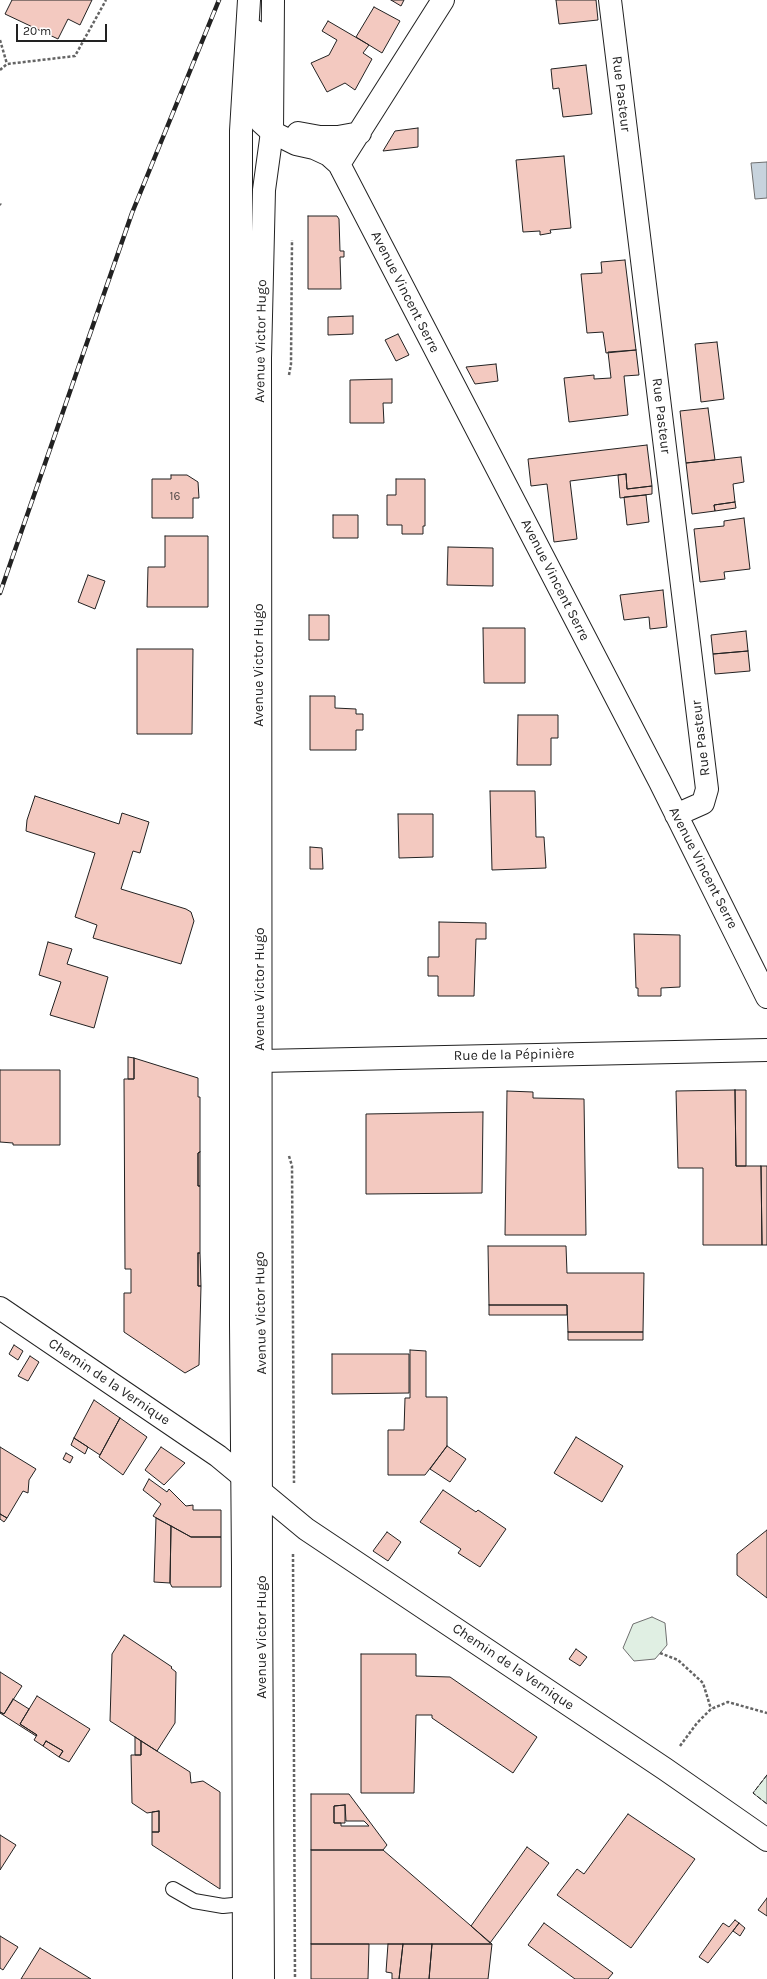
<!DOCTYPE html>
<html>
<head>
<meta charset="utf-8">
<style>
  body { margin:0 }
  #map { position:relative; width:767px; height:1979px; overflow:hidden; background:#fff; font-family:Karla,sans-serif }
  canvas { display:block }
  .scale { position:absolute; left:16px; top:24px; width:91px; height:18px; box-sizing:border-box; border:2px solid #222; border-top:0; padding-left:5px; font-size:12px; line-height:14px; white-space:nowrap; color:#222; -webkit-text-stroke:3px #fff; paint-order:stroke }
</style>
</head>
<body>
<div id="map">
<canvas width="767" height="1979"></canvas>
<div class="scale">20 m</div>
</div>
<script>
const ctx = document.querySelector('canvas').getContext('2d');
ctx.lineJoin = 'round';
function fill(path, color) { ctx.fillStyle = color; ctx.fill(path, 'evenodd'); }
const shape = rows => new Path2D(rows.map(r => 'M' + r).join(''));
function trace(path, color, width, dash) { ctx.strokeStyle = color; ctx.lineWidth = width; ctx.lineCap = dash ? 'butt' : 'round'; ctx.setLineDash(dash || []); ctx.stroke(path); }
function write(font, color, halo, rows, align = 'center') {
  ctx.font = font + ' Karla,sans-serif'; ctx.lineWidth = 3; ctx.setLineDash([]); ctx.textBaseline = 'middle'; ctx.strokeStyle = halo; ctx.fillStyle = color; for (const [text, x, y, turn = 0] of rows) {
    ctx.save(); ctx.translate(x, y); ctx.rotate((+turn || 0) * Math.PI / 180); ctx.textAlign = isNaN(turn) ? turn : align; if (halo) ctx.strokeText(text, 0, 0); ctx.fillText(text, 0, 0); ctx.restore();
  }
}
const green = shape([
  [652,1617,665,1623,667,1645,655,1659,634,1661,623,1648,633,1624,652,1617],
  [767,1775,767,1804,753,1793,767,1775]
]);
fill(green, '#e0efe3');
trace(green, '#6f6f6f', 1);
const water = shape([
  [767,162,767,198,755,199,751,163,767,162]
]);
fill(water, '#c7d3dd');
trace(water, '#6f6f6f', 1);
const building = shape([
  [12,0,92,0,80,25,68,19,58,39,5,14,12,0],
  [391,0,404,0,401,6,391,0],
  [556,0,596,0,598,20,559,24,556,0],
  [374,7,400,21,382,53,356,37,374,7],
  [328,21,369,45,363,53,372,59,355,90,345,83,327,92,311,63,329,55,337,40,322,31,328,21],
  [586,65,592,114,563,117,559,88,553,89,551,69,586,65],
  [418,128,418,147,383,151,395,131,418,128],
  [564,156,571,228,550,230,551,233,540,235,540,231,523,232,516,160,564,156],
  [308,216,337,216,339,219,340,251,344,251,344,257,340,257,341,289,308,289,308,216],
  [625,260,636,350,606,353,603,332,587,333,581,274,602,273,601,262,625,260],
  [353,316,353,334,328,335,328,317,353,316],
  [398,334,409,355,396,361,385,340,398,334],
  [717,342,724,399,701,402,695,344,717,342],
  [636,350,639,375,624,376,628,415,569,422,564,378,594,375,594,379,611,378,608,352,636,350],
  [496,364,498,381,475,384,466,367,496,364],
  [392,379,392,403,383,403,384,423,350,423,350,380,392,379],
  [708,408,715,460,686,463,680,411,708,408],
  [647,445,652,486,627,489,626,474,570,481,577,539,554,542,547,484,531,486,528,459,647,445],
  [741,457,744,482,733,484,735,502,714,505,715,511,692,514,686,463,741,457],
  [626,474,627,489,652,486,652,494,620,498,618,475,626,474],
  [171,475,187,475,198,482,199,498,193,498,193,518,152,518,152,479,171,479,171,475],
  [396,479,425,479,425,526,423,526,423,534,402,534,402,525,387,525,387,495,396,495,396,479],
  [646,495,649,522,627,525,624,497,646,495],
  [735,502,736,508,715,511,714,505,735,502],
  [333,515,358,515,358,538,333,538,333,515],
  [744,518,750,569,724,572,725,579,700,582,694,529,724,526,724,521,744,518],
  [165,536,208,536,208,607,147,607,148,567,165,567,165,536],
  [448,547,493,548,493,586,447,585,448,547],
  [88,575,105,581,95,609,78,602,88,575],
  [663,590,667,627,650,629,649,617,624,620,620,595,663,590],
  [309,615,329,615,329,640,309,640,309,615],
  [483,628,525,628,525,683,484,683,483,628],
  [746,631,748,651,713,654,711,635,746,631],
  [137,649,193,649,192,734,137,734,137,649],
  [748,651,750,671,715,674,713,654,748,651],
  [310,696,335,696,335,708,356,709,356,714,363,714,363,730,356,730,356,750,310,750,310,696],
  [518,715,558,715,558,738,551,738,551,765,517,765,518,715],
  [490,791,535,791,536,837,544,837,546,868,492,870,490,791],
  [35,796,119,824,122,813,149,822,140,853,133,851,121,889,186,909,191,912,194,921,181,964,93,938,97,925,75,917,95,853,26,831,27,820,35,796],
  [398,814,433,814,433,857,399,858,398,814],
  [310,847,322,848,323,869,310,869,310,847],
  [439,922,486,923,486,939,476,939,474,996,438,996,438,976,428,976,428,957,439,957,439,922],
  [634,934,680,935,680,987,661,988,661,996,638,996,638,988,636,988,634,934],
  [48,942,72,949,67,964,108,977,94,1028,50,1015,61,982,39,975,48,942],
  [128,1057,134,1058,134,1079,128,1079,128,1057],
  [134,1058,198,1078,198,1097,200,1097,200,1152,198,1153,198,1186,200,1186,200,1253,198,1253,198,1286,201,1286,199,1365,185,1373,124,1332,124,1293,131,1293,131,1269,125,1269,124,1079,134,1079,134,1058],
  [0,1070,60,1070,60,1145,13,1145,13,1143,0,1142,0,1070],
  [735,1090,746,1090,746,1166,736,1166,735,1090],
  [735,1090,736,1166,761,1166,762,1245,703,1245,703,1168,678,1168,676,1091,735,1090],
  [507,1091,533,1092,533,1098,584,1099,586,1235,505,1235,507,1091],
  [483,1112,482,1193,366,1194,366,1114,483,1112],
  [200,1152,200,1186,198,1186,198,1153,200,1152],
  [761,1166,767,1166,767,1245,762,1245,761,1166],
  [488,1246,566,1246,567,1273,644,1273,643,1332,568,1332,567,1305,489,1305,488,1246],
  [198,1253,200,1253,201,1286,198,1286,198,1253],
  [489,1305,567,1305,567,1315,489,1315,489,1305],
  [568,1332,643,1332,643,1340,568,1340,568,1332],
  [14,1345,23,1351,18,1360,9,1354,14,1345],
  [410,1350,426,1351,426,1397,447,1397,447,1446,425,1475,388,1475,388,1430,404,1430,405,1398,410,1398,410,1350],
  [332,1354,409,1354,409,1393,332,1394,332,1354],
  [30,1356,39,1362,28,1381,18,1376,30,1356],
  [94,1400,120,1418,100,1455,74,1438,94,1400],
  [120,1418,147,1437,123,1475,99,1457,120,1418],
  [576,1437,623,1466,602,1502,554,1473,576,1437],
  [74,1438,88,1447,85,1454,71,1445,74,1438],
  [447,1446,466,1459,450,1482,430,1469,447,1446],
  [0,1447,36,1469,29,1480,28,1493,23,1491,7,1518,0,1514,0,1447],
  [161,1447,185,1463,164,1485,145,1470,161,1447],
  [66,1453,73,1457,70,1463,63,1459,66,1453],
  [149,1479,167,1492,169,1489,186,1506,193,1505,193,1510,221,1510,221,1537,191,1537,153,1516,161,1504,143,1490,149,1479],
  [443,1490,476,1512,478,1510,506,1529,480,1567,458,1553,461,1549,420,1522,443,1490],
  [0,1514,7,1518,4,1522,0,1519,0,1514],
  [156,1518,171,1526,170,1583,154,1582,156,1518],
  [171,1526,191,1537,221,1537,221,1587,172,1587,170,1583,171,1526],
  [767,1530,767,1598,737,1575,737,1554,767,1530],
  [387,1532,401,1542,388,1561,373,1551,387,1532],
  [124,1635,172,1667,171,1668,176,1672,175,1723,157,1751,110,1721,112,1654,124,1635],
  [576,1649,587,1657,580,1666,569,1659,576,1649],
  [361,1654,416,1654,416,1676,450,1677,537,1737,513,1773,432,1718,432,1715,416,1715,414,1793,361,1793,361,1654],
  [0,1672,22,1686,4,1714,0,1712,0,1672],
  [37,1696,90,1729,69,1762,59,1757,63,1751,46,1741,43,1746,34,1740,37,1735,20,1724,37,1696],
  [13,1699,29,1709,20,1724,37,1735,36,1736,0,1713,0,1712,4,1714,13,1699],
  [135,1737,141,1741,141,1755,135,1755,135,1737],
  [46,1741,63,1751,59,1757,43,1746,46,1741],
  [141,1741,190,1772,191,1783,203,1781,220,1792,220,1889,152,1845,152,1832,159,1832,159,1811,147,1813,132,1803,131,1755,141,1755,141,1741],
  [311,1794,349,1794,387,1845,383,1850,311,1850,311,1794],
  [345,1805,346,1821,364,1821,369,1826,341,1826,341,1823,334,1823,334,1806,345,1805],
  [345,1805,345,1823,334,1823,334,1806,345,1805],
  [159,1811,159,1832,152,1832,152,1812,159,1811],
  [628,1814,695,1859,631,1948,557,1895,577,1869,584,1874,628,1814],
  [0,1835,16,1845,0,1870,0,1835],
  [527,1847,549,1863,490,1943,471,1926,527,1847],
  [311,1850,383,1850,492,1944,311,1944,311,1850],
  [767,1898,767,1916,758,1910,767,1898],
  [735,1920,739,1923,708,1963,699,1957,723,1923,729,1927,735,1920],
  [544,1923,613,1973,608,1979,575,1979,528,1945,544,1923],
  [739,1923,745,1928,740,1936,733,1931,739,1923],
  [0,1936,18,1947,3,1970,0,1968,0,1936],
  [311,1944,369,1944,368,1979,311,1979,311,1944],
  [388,1944,403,1944,399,1979,392,1979,392,1973,386,1972,388,1944],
  [403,1944,432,1944,429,1979,399,1979,403,1944],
  [432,1944,492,1944,488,1979,429,1979,432,1944],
  [40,1948,91,1979,21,1979,40,1948]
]);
fill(building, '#f3c9c0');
trace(building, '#222', 1);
const lane = shape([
  [173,1889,194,1901,223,1906,243,1904]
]);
const street = shape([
  [610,0,707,789,703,803,676,815],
  [255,31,257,108,261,122,272,132,296,144,314,148,329,155,339,164,660,782,767,997],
  [298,133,320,137,338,137,360,133],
  [339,164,443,0],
  [261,1061,767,1050],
  [0,1308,218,1456,306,1529,665,1769,767,1840]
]);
const primary = shape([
  [244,1979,243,1566,241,1325,241,131,249,0],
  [263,1979,261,1583,260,358,264,190,272,132,273,0]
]);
trace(lane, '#222', 16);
trace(street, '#222', 24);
trace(primary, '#222', 24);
trace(shape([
  [0,40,7,64],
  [0,70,7,64,75,56,106,0],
  [0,204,1,205],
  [289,375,291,364,292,240],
  [289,1156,292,1166,294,1483],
  [293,1554,295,1979],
  [660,1653,678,1660,703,1683,711,1709],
  [680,1746,697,1723,711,1709,728,1702,767,1713]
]), '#646464', 2.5, [3, 2]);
trace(lane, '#fff', 14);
trace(street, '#fff', 22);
trace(primary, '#fff', 22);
const rail = shape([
  [0,593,132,213,219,0]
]);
trace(rail, '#222', 4.5);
trace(rail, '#fff', 3, [9]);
trace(shape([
  [767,1775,753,1793,767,1804]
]), '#222', 1, [5, 2]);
write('12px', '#564c4a', null, [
  ["16",175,497]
]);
write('14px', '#222', '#fff', [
  ["Rue Pasteur",621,94,83],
  ["Avenue Vincent Serre",405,292,63],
  ["Avenue Victor Hugo",261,341,-89],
  ["Rue Pasteur",661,416,83],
  ["Avenue Vincent Serre",555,580,63],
  ["Avenue Victor Hugo",259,665,-90],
  ["Rue Pasteur",701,738,-97],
  ["Avenue Vincent Serre",703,868,63],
  ["Avenue Victor Hugo",260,989,-90],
  ["Rue de la Pépinière",514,1055,-1],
  ["Avenue Victor Hugo",261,1313,-91],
  ["Chemin de la Vernique",109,1382,34],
  ["Avenue Victor Hugo",262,1637,-90],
  ["Chemin de la Vernique",513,1667,34]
]);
</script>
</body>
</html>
